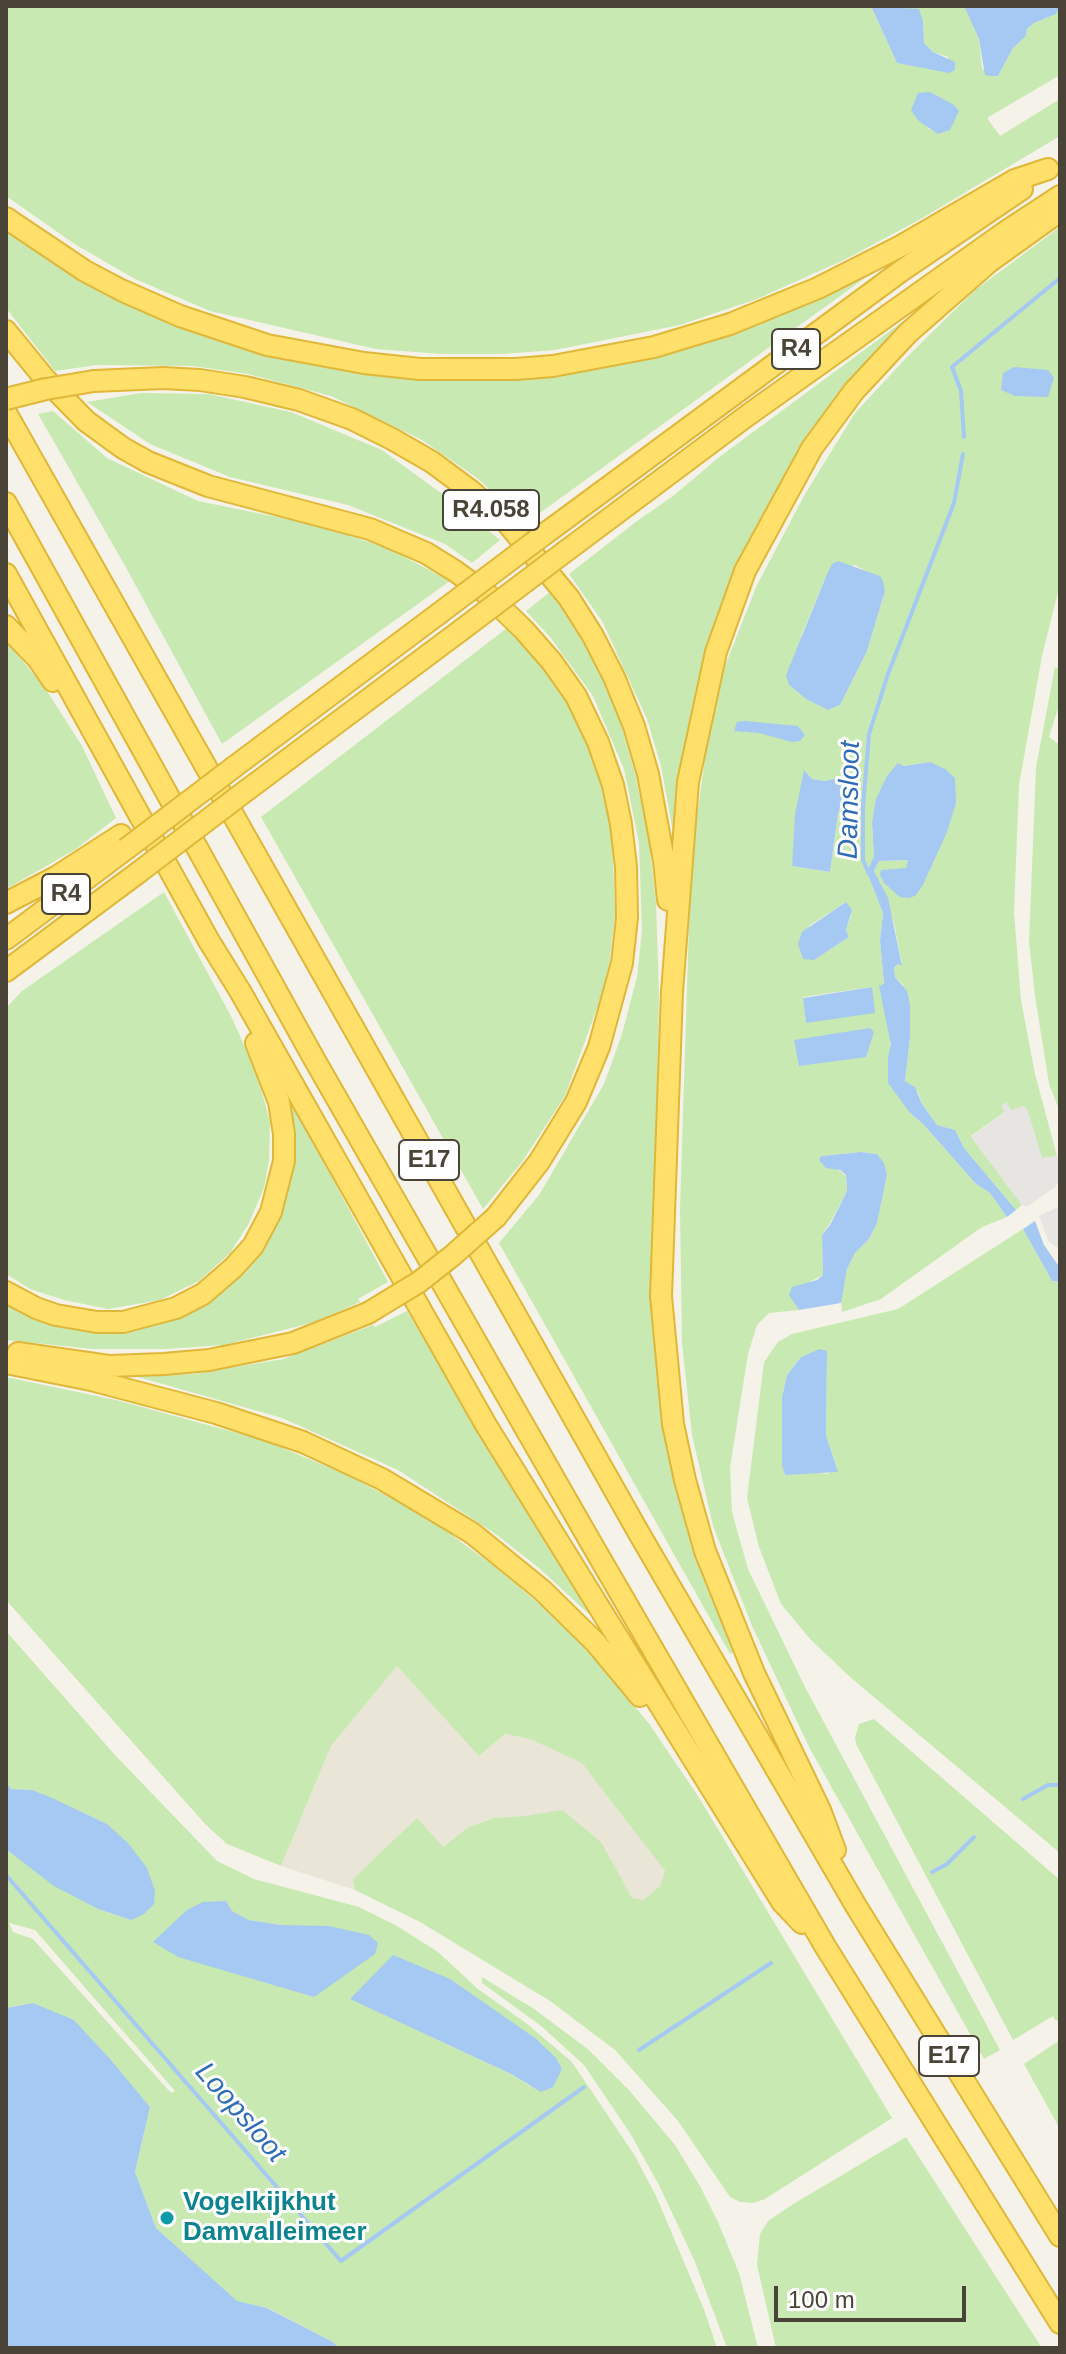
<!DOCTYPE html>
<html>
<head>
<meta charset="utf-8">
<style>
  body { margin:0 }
  #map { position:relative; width:1066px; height:2354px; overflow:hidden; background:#f5f3e9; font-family:Arial,sans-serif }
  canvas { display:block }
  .frame { position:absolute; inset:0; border:8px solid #494437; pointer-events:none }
  .scale { position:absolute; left:774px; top:2286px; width:192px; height:36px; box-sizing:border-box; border:4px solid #494437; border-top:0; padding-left:10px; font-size:24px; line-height:28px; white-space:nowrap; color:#494437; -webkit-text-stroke:6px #fff; paint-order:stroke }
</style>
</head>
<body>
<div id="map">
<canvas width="1066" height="2354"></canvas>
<div class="frame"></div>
<div class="scale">100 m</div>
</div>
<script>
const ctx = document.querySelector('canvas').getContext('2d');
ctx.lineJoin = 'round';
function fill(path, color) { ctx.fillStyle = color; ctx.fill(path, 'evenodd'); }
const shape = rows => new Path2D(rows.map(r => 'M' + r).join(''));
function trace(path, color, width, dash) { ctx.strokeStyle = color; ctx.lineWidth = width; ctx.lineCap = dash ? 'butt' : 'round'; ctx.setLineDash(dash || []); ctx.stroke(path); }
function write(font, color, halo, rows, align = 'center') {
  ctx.font = font + ' Arial,sans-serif'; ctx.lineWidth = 6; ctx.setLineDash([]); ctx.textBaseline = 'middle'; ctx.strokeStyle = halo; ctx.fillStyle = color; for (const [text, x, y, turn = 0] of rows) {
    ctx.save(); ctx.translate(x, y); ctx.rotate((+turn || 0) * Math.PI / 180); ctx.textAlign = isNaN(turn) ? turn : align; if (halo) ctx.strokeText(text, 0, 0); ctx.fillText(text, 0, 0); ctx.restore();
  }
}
fill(shape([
  [397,1666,479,1755,505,1734,530,1739,583,1763,665,1871,660,1886,643,1900,632,1898,617,1873,525,1816,494,1818,467,1828,443,1847,370,1864,353,1879,355,1890,281,1866,331,1746]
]), '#e9e5d7');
fill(shape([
  [6,6,871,6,897,63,949,72,948,57,933,52,924,43,923,21,901,6,964,6,979,39,982,68,992,76,998,76,1013,48,1026,36,1027,29,1034,23,1056,14,1060,8,1060,75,987,118,1000,136,1060,99,1060,136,919,220,846,259,757,299,680,325,555,350,503,354,441,354,376,349,210,311,135,279,76,245,6,196],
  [930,92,935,95,950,129,938,133,927,128],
  [6,226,106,290,399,376,444,379,522,375,620,363,894,257,526,523,477,478,422,440,331,396,248,374,193,366,97,365,55,371,6,308],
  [1060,227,1060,584,1042,656,1019,785,1014,912,1021,1000,1035,1074,1057,1156,1042,1159,1027,1109,1006,1111,971,1136,1022,1205,1016,1210,964,1148,955,1130,937,1125,922,1104,918,1092,905,1082,910,1038,903,985,895,977,894,969,898,964,902,965,894,923,874,871,879,861,909,860,906,868,923,885,929,871,930,762,903,766,872,823,874,856,867,872,883,913,880,941,884,985,880,985,890,1035,891,1049,888,1056,910,1113,923,1124,976,1184,990,1193,1007,1217,982,1227,881,1299,842,1312,841,1298,847,1269,855,1253,869,1239,877,1223,887,1175,877,1154,861,1152,821,1156,846,1176,847,1191,829,1225,822,1235,823,1275,806,1284,796,1304,799,1310,769,1313,757,1325,748,1354,730,1468,732,1512,748,1569,805,1687,1000,2050,984,2059,809,1747,752,1626,713,1526,692,1435,682,1343,680,1208,691,861,705,758,725,666,757,585,805,494,855,413,906,358,975,290],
  [855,565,871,574,885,591,867,651,840,705,828,710,806,699,789,685,802,634,827,574],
  [805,771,812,779,825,781,850,775,838,814,830,872,792,866],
  [846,902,851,916,846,930,849,937,814,960,809,926],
  [871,987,807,1022,806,1022,803,997],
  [936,297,780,485,752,536,735,578,674,837,661,766,647,719,602,621,569,574,637,521,673,496,718,458],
  [141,393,209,394,291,412,382,450,460,507,500,540,472,563,445,544,348,505,230,477,150,444,87,402],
  [53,411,107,458,198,501,321,526,389,549,450,581,222,744,124,564,38,414],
  [551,591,578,627,596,662,619,718,635,773,649,840,656,903,659,991,655,1195,655,1341,659,1391,678,1495,696,1553,735,1652,730,1654,499,1243,539,1195,604,1084,622,1034,637,977,642,931,639,843,624,769,593,696,550,637,526,611],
  [507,628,553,679,572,709,589,744,603,784,612,827,615,916,609,965,600,1000,565,1096,522,1162,483,1209,261,817],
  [6,640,47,691,82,746,116,818,76,849,6,889],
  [1055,667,1060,669,1060,702,1049,737,1060,745,1058,1107,1049,1084,1035,996,1029,942,1036,767],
  [164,892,232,1018,258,1077,270,1122,269,1161,264,1188,248,1225,230,1253,199,1281,160,1300,108,1309,64,1300,30,1289,6,1274,6,1008,22,991],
  [286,1092,388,1282,358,1299,360,1302,315,1322,224,1345,165,1349,93,1349,6,1340,6,1298,29,1311,175,1315,270,1228,283,1094],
  [1023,1229,1052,1281,1060,1283,1060,1853,850,1677,810,1639,781,1604,759,1547,747,1498,764,1362,778,1342,792,1334,898,1309],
  [827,1352,826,1435,837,1468,827,1474,812,1472,785,1475,782,1466,782,1397,787,1375,801,1357],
  [407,1311,591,1616,539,1568,497,1535,398,1470,282,1418,131,1375,193,1374,283,1359,373,1325,375,1327],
  [6,1377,116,1400,263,1440,345,1474,426,1516,495,1567,575,1634,650,1725,698,1796,892,2118,765,2199,753,2203,740,2202,730,2197,678,2121,615,2050,550,2001,420,1922,355,1890,353,1879,417,1818,443,1847,467,1828,494,1818,525,1816,562,1810,601,1842,632,1898,643,1900,660,1886,665,1871,582,1763,530,1739,505,1734,479,1756,397,1666,331,1746,281,1866,227,1844,206,1825,6,1600],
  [6,1631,115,1755,217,1861,254,1879,359,1907,397,1926,438,1952,478,1989,526,2023,572,2062,635,2156,657,2198,705,2312,717,2348,339,2348,333,2342,268,2308,237,2302,156,2228,135,2172,150,2107,33,2003,6,2008,6,1849,80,1899,98,1909,131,1920,107,1824,32,1790,11,1789,6,1782],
  [231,1911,249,1920,281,1925,314,1997,286,1988],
  [9,1923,35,1930,175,2091,171,2093,33,1939,13,1932],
  [351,1999,553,2087,530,2086,511,2074],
  [874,1719,1060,1880,1060,2019,1056,2021,1053,2016,1013,2040,856,1744,855,1738,859,1724],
  [482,1977,534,2009,589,2050,629,2090,675,2145,700,2186,718,2222,739,2273,758,2348,727,2348,695,2262,660,2187,630,2133,584,2065,541,2026,482,1983],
  [1060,2040,1060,2129,1024,2064],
  [906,2137,1042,2348,776,2348,757,2265,760,2234,768,2221,795,2203]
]), '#c9e9b2');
fill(shape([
  [1006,1102,1011,1110,1023,1106,1027,1109,1042,1158,1057,1156,1060,1164,1060,1179,1055,1187,1027,1207,1022,1205,971,1137,1005,1112,1001,1106],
  [1060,1206,1060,1249,1049,1242,1039,1216]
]), '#e6e5e1');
fill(shape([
  [871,6,919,9,923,21,924,43,933,52,955,62,955,70,949,73,897,63],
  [964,6,1060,6,1060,8,1056,14,1034,23,1027,29,1026,36,1013,48,998,76,992,76,985,75,979,39],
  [930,92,954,105,959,111,950,130,938,134,920,122,915,116,911,110,918,93],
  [1014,367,1048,370,1054,378,1048,397,1015,396,1001,390,1003,373],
  [838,561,880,576,883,581,885,591,867,651,840,705,828,710,806,699,789,685,786,675,827,574,832,564],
  [745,721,798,726,805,735,800,741,792,742,759,733,734,731,737,722],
  [930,762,945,769,955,778,956,803,947,832,923,885,916,895,910,898,900,897,884,883,880,875,881,870,906,868,908,860,879,861,874,871,888,898,902,966,898,964,894,968,895,977,907,991,910,1004,910,1038,905,1081,915,1087,922,1104,937,1125,955,1130,964,1148,1016,1210,1007,1217,990,1193,976,1184,923,1124,910,1113,888,1083,888,1056,891,1045,879,986,884,984,880,941,883,913,867,872,874,856,872,823,876,799,887,776,898,763,904,766],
  [804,770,812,779,825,781,850,775,838,814,830,872,792,866,795,814],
  [846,902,852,910,846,930,849,937,814,960,803,959,798,944,802,932],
  [872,987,875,1013,806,1023,803,998],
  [870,1028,874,1032,866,1057,799,1066,794,1040],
  [861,1152,877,1154,884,1163,887,1175,877,1223,869,1239,855,1253,847,1269,841,1303,799,1310,789,1295,792,1287,817,1280,823,1275,822,1235,830,1225,847,1191,846,1175,840,1170,826,1168,819,1160,821,1156],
  [1035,1221,1044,1245,1060,1268,1060,1282,1052,1281,1023,1229],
  [820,1349,827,1351,826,1435,838,1472,785,1475,782,1466,782,1397,787,1375,801,1357],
  [6,1782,11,1789,32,1790,50,1797,107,1824,128,1843,147,1868,155,1891,154,1904,144,1914,131,1920,98,1909,54,1886,6,1849],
  [226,1901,232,1911,249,1920,281,1925,329,1926,369,1935,378,1943,375,1954,314,1997,178,1957,153,1942,187,1910,203,1902],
  [393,1955,450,1979,535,2038,556,2058,562,2069,553,2087,541,2092,511,2074,350,1999],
  [33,2003,74,2020,110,2059,150,2107,135,2172,156,2228,237,2301,267,2308,333,2342,339,2348,6,2348,6,2008]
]), '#a5c9f2');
trace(shape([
  [964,437,961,391,952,367,1060,278],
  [869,874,863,860,863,807,869,734,888,674,954,503,963,454],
  [1023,1799,1048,1785,1060,1785],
  [932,1872,947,1864,974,1837],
  [6,1875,341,2261,584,2087],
  [639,2050,771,1963]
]), '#a5c9f2', 4);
const highway = shape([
  [6,218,85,271,121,290,180,316,267,345,364,363,420,369,516,369,553,366,654,347,730,324,818,288,901,246,1015,180,1048,169],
  [6,331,46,380,86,421,123,448,148,462,208,486,370,529,426,553,455,571,487,594,524,630,552,662,576,696,598,742,613,785,621,824,626,867,627,918,622,963,599,1047,576,1102,539,1162,496,1217],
  [94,381,163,378,200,380,245,387,299,400,352,419,392,439,432,462,471,491,508,524,569,598,593,636,614,677,634,726,648,774,664,861,668,900],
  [6,413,640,1535,856,1906,1060,2236],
  [6,503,313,1057,590,1541,825,1946,1060,2323],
  [546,533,901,271,1022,189],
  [566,551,748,415,1008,230,1060,196],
  [6,574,209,941,240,991,486,1425,782,1902,802,1923],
  [6,626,38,659,53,681],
  [234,767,437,615],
  [247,790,460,631],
  [6,903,56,877,121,835],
  [6,939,126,849],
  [6,971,139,872],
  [6,1292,36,1308,56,1315,97,1322,123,1322,176,1308,203,1294,233,1268,253,1246,271,1212,284,1161,284,1134,279,1102,256,1043],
  [18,1353,109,1366,164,1364,209,1360,293,1343,368,1313],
  [6,1363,91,1380,216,1413,303,1442,382,1479,472,1533,542,1590,596,1643,640,1696],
  [835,1850,820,1810,754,1673,705,1551,685,1480,673,1424,661,1296,672,992,688,782,716,652,745,571,812,448,854,391,908,333,989,262,1060,211]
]);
trace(highway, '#e0b738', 24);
trace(highway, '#ffe06a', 20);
const highwayBridge = shape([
  [6,399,46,389,94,381],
  [437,615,546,533],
  [460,631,566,551],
  [126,849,234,767],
  [139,872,247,790],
  [368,1313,419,1282,452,1256,496,1217]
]);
trace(highwayBridge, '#e0b738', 24, []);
trace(highwayBridge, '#ffe06a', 20);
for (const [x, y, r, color] of [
  [167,2218,8,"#0f9aa8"]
]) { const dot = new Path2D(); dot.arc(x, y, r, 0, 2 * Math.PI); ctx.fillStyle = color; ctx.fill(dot); trace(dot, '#fff', 3); }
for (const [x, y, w] of [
  [796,349,48],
  [491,510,96],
  [66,894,48],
  [429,1160,60],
  [949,2056,60]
]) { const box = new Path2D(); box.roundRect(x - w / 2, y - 20, w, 40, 6); ctx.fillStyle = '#fff'; ctx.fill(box); trace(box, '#494437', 2); }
write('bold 24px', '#494437', null, [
  ["R4",796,349],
  ["R4.058",491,510],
  ["R4",66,894],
  ["E17",429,1160],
  ["E17",949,2056]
]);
write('bold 26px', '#0d838f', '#fff', [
  ["Vogelkijkhut",183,2203],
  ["Damvalleimeer",183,2233]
], 'left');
write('italic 28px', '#2e6cb7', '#fff', [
  ["Damsloot",850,800,-89],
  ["Loopsloot",240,2113,49]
]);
</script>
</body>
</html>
